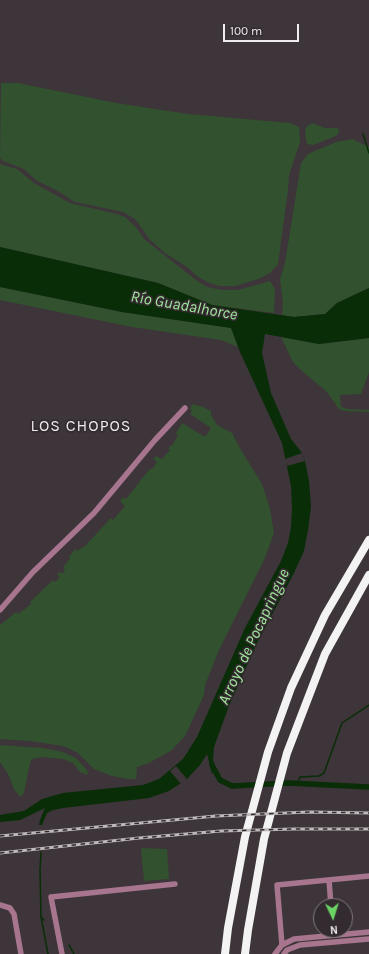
<!DOCTYPE html>
<html>
<head>
<meta charset="utf-8">
<style>
  body { margin:0 }
  #map { position:relative; width:369px; height:954px; overflow:hidden; background:#3d3539; font-family:Karla,sans-serif }
  canvas { display:block }
  .north { position:absolute; left:313px; top:898px; width:40px; height:40px; box-sizing:border-box; background:#332b2f; border:1px solid #7f787b; border-radius:50%; rotate:176deg; font-size:11px; font-weight:700; line-height:16px; text-align:center; color:#f0ebed }
  .north::after { content:''; display:block; margin:auto; width:14px; height:18px; background:#6ad364; clip-path:polygon(50% 0,100% 100%,50% 72%,0 100%) }
  .scale { position:absolute; left:223px; top:24px; width:76px; height:18px; box-sizing:border-box; border:2px solid #f0ebed; border-top:0; padding-left:5px; font-size:12px; line-height:14px; white-space:nowrap; color:#f0ebed; -webkit-text-stroke:3px #332b2f; paint-order:stroke }
</style>
</head>
<body>
<div id="map">
<canvas width="369" height="954"></canvas>
<div class="north">N</div>
<div class="scale">100 m</div>
</div>
<script>
const ctx = document.querySelector('canvas').getContext('2d');
ctx.lineJoin = 'round';
function fill(path, color) { ctx.fillStyle = color; ctx.fill(path, 'evenodd'); }
const shape = rows => new Path2D(rows.map(r => 'M' + r).join(''));
function trace(path, color, width, dash) { ctx.strokeStyle = color; ctx.lineWidth = width; ctx.lineCap = dash ? 'butt' : 'round'; ctx.setLineDash(dash || []); ctx.stroke(path); }
function write(font, color, halo, rows, align = 'center') {
  ctx.font = font + ' Karla,sans-serif'; ctx.lineWidth = 3.5; ctx.setLineDash([]); ctx.textBaseline = 'middle'; ctx.strokeStyle = halo; ctx.fillStyle = color; for (const [text, x, y, turn = 0] of rows) {
    ctx.save(); ctx.translate(x, y); ctx.rotate((+turn || 0) * Math.PI / 180); ctx.textAlign = isNaN(turn) ? turn : align; if (halo) ctx.strokeText(text, 0, 0); ctx.fillText(text, 0, 0); ctx.restore();
  }
}
fill(shape([
  [1,83,18,83,116,103,188,114,290,123,299,127,300,142,289,175,288,190,278,264,270,273,258,279,236,286,219,286,207,282,197,276,187,267,165,253,150,240,135,219,123,212,75,202,54,189,37,181,24,169,3,161,0,158],
  [312,123,325,128,338,128,339,132,336,136,313,145,307,144,305,134,306,127],
  [352,139,369,147,369,288,337,303,325,314,294,317,282,315,283,303,280,279,285,263,301,163,308,154,336,142],
  [0,164,17,169,34,183,70,203,117,214,125,217,136,227,144,239,196,280,207,287,222,290,238,290,270,281,275,289,274,313,212,305,158,283,0,247],
  [0,287,122,312,232,328,238,347,221,340,132,327,0,300],
  [281,337,319,344,369,338,369,372,361,394,340,395,341,407,348,409,369,410,369,412,345,411,339,409,326,391,303,372,293,362],
  [193,404,203,407,211,411,211,415,217,425,232,433,241,450,262,484,270,509,274,533,264,560,219,650,205,685,204,695,185,736,172,750,149,763,137,767,136,779,128,779,112,776,94,769,78,753,63,746,30,741,0,739,0,625,16,612,18,614,25,609,31,604,30,602,53,580,55,582,60,577,57,574,60,572,62,574,65,570,63,567,70,559,69,557,75,549,77,551,85,546,111,518,113,520,125,506,120,501,123,497,126,499,149,470,153,468,157,462,153,459,156,456,162,459,170,450,168,448,173,444,178,435,176,433,182,423,205,437,211,428,190,414,192,411,190,409,191,406],
  [0,745,43,748,63,752,76,758,87,770,88,775,80,772,73,763,63,759,43,757,32,759,30,763,24,793,20,797,14,789,8,774,0,762],
  [141,848,167,849,169,879,144,881]
]), '#32512f');
fill(shape([
  [0,247,158,283,212,305,294,317,325,314,337,303,369,288,369,338,319,344,265,334,262,353,271,393,291,439,302,453,305,461,309,481,311,506,308,530,304,551,293,575,256,645,229,706,214,747,213,760,216,770,212,774,207,754,200,765,187,779,169,791,149,798,63,808,53,810,47,813,42,825,39,825,40,820,45,808,20,820,0,822,0,815,24,811,42,799,63,793,143,785,159,779,183,759,197,737,245,628,281,561,288,543,291,527,292,509,291,486,282,443,240,352,231,328,122,312,0,287]
]), '#082d07');
fill(shape([
  [302,453,305,461,287,466,285,459],
  [176,766,187,779,181,784,170,771]
]), '#3d3539');
trace(shape([
  [363,134,369,153],
  [297,784,300,777,319,776,324,773,342,723,369,705],
  [41,852,40,870,41,917,44,920],
  [41,917,48,954],
  [69,945,74,954]
]), '#082d07', 1.5);
trace(shape([
  [212,765,220,780,232,786,289,783,369,787]
]), '#082d07', 5.5);
trace(shape([
  [0,610,33,572,94,513,155,440,185,408],
  [329,880,331,906],
  [0,905,10,908,14,914,21,954],
  [282,945,277,885,369,876],
  [62,954,51,897,175,884],
  [275,954,282,945,294,939,369,932],
  [284,954,287,950,300,945,369,939]
]), '#a7758d', 5.5);
trace(shape([
  [225,954,228,928,245,837,268,752,291,688,325,615,369,540],
  [245,954,248,930,264,839,287,753,325,654,369,575]
]), '#f3f3f3', 8);
const rail = shape([
  [0,836,216,816,309,812,369,813],
  [0,853,139,838,221,831,294,829,369,829]
]);
trace(rail, '#bfb9bb', 3);
trace(rail, '#332b2f', 1.5, [4.5]);
write('italic 16px', '#a1e79c', '#332b2f', [
  ["Río Guadalhorce",184,306,10],
  ["Arroyo de Pocapringue",254,637,-65]
]);
ctx.letterSpacing = '1px';
write('16px', '#f0ebed', '#332b2f', [
  ["LOS CHOPOS",81,426]
]);
ctx.letterSpacing = '0px';
</script>
</body>
</html>
